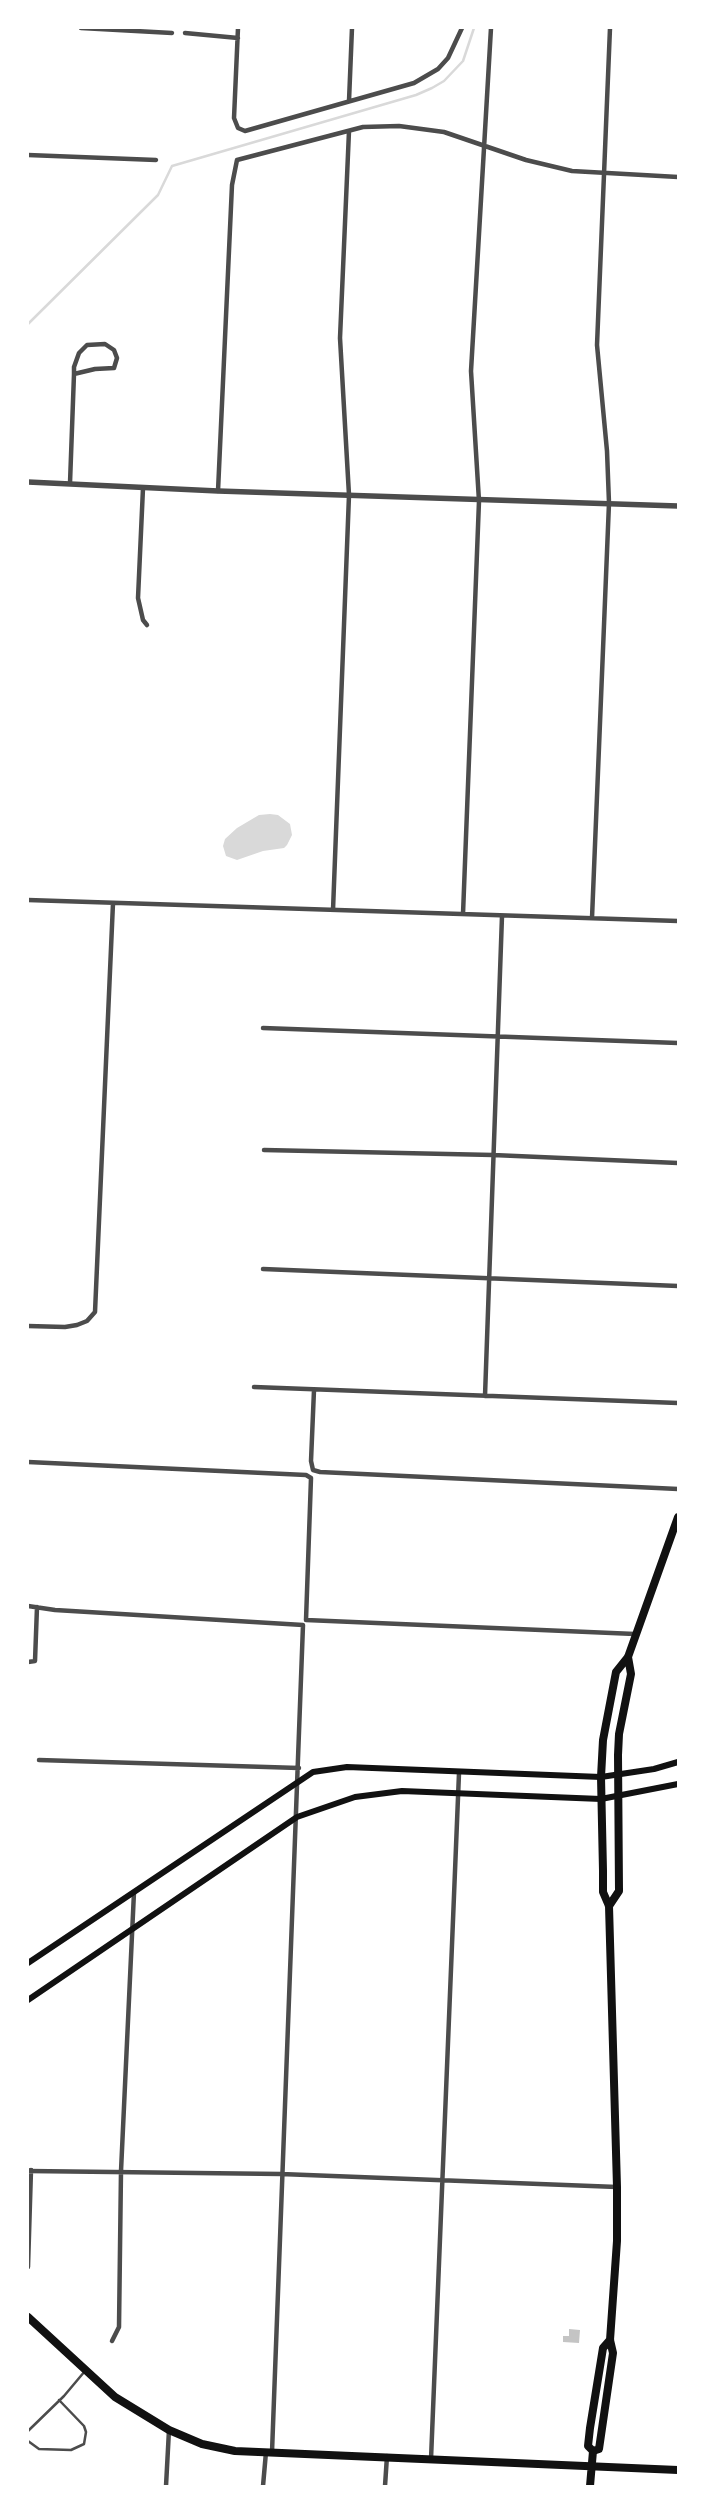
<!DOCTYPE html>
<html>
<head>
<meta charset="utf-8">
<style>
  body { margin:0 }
  #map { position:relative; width:706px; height:2514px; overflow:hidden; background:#fff; font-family:"Source Sans 3",sans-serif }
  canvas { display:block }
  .frame { position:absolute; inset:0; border:29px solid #fff; pointer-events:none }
</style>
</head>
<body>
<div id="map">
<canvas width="706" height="2514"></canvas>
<div class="frame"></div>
</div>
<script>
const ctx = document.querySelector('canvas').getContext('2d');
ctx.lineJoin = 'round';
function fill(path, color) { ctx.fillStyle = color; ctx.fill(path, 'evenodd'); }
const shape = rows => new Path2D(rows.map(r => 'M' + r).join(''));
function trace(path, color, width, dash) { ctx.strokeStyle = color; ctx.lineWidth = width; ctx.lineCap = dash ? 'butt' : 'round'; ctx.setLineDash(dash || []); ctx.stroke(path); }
fill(shape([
  [270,814,278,815,290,824,292,835,287,845,284,848,263,851,237,860,226,856,223,846,225,839,237,828,259,815]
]), '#d9d9d9');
trace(shape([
  [28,324,158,195,172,166,416,95,432,88,444,81,463,61,474,28]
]), '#d9d9d9', 2.5);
fill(shape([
  [569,2329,580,2330,579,2343,563,2342,563,2336,569,2336]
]), '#c4c4c4');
trace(shape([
  [28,2431,64,2396,85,2371],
  [28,2441,39,2449,71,2450,84,2444,86,2432,84,2426,59,2400]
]), '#4c4c4c', 2.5);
trace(shape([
  [81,28,172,33],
  [238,28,234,118,238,128,245,131,414,83,438,69,448,58,462,28],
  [185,33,238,38],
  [349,101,352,28],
  [28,155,156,160],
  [70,483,74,374,74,367,79,353,87,345,105,344,114,350,117,358,114,368,95,369,74,374],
  [143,488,138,598,143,620,147,625],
  [218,491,232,185,237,160,363,127,399,126,444,132,526,160,572,171,678,177],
  [28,900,678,921],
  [333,910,349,495,340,338,349,131],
  [463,914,479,501,471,371,491,28],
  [592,918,609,503,607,451,597,345,610,28],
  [263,1028,678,1043],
  [264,1150,493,1155,678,1163],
  [263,1269,678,1286],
  [28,1326,65,1327,77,1325,87,1321,95,1312,113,903],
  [254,1387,678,1403],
  [314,1390,311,1461,313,1470,320,1472,678,1489],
  [485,1396,502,916],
  [28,1462,306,1475,311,1478,306,1620,635,1634],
  [28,1606,55,1610,303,1625,272,2452],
  [28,1662,35,1661,37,1607],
  [39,1760,299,1768],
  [28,2171,281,2174,617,2187],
  [28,2267,31,2170],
  [112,2341,119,2327,121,2171,134,1892],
  [431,2459,459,1773],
  [166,2486,169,2430],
  [263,2486,266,2452],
  [385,2486,387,2456]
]), '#4c4c4c', 4.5);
trace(shape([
  [28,482,218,491,678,506]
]), '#4c4c4c', 5.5);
trace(shape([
  [28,1963,313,1772,347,1767,601,1777,654,1769,678,1762],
  [28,2000,297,1817,355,1797,402,1791,601,1799,678,1784]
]), '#111', 6);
trace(shape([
  [609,1906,619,1891,618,1755,619,1734,631,1674,628,1657],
  [28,2317,115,2397,169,2430,202,2444,235,2451,678,2470],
  [593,2451,599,2449,613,2353,610,2340,617,2241,617,2187,609,1906,603,1892,603,1871,601,1777,603,1740,616,1672,628,1657,678,1517],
  [593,2451,588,2446,590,2428,603,2348,610,2340],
  [590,2486,593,2451]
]), '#111', 8);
</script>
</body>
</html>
